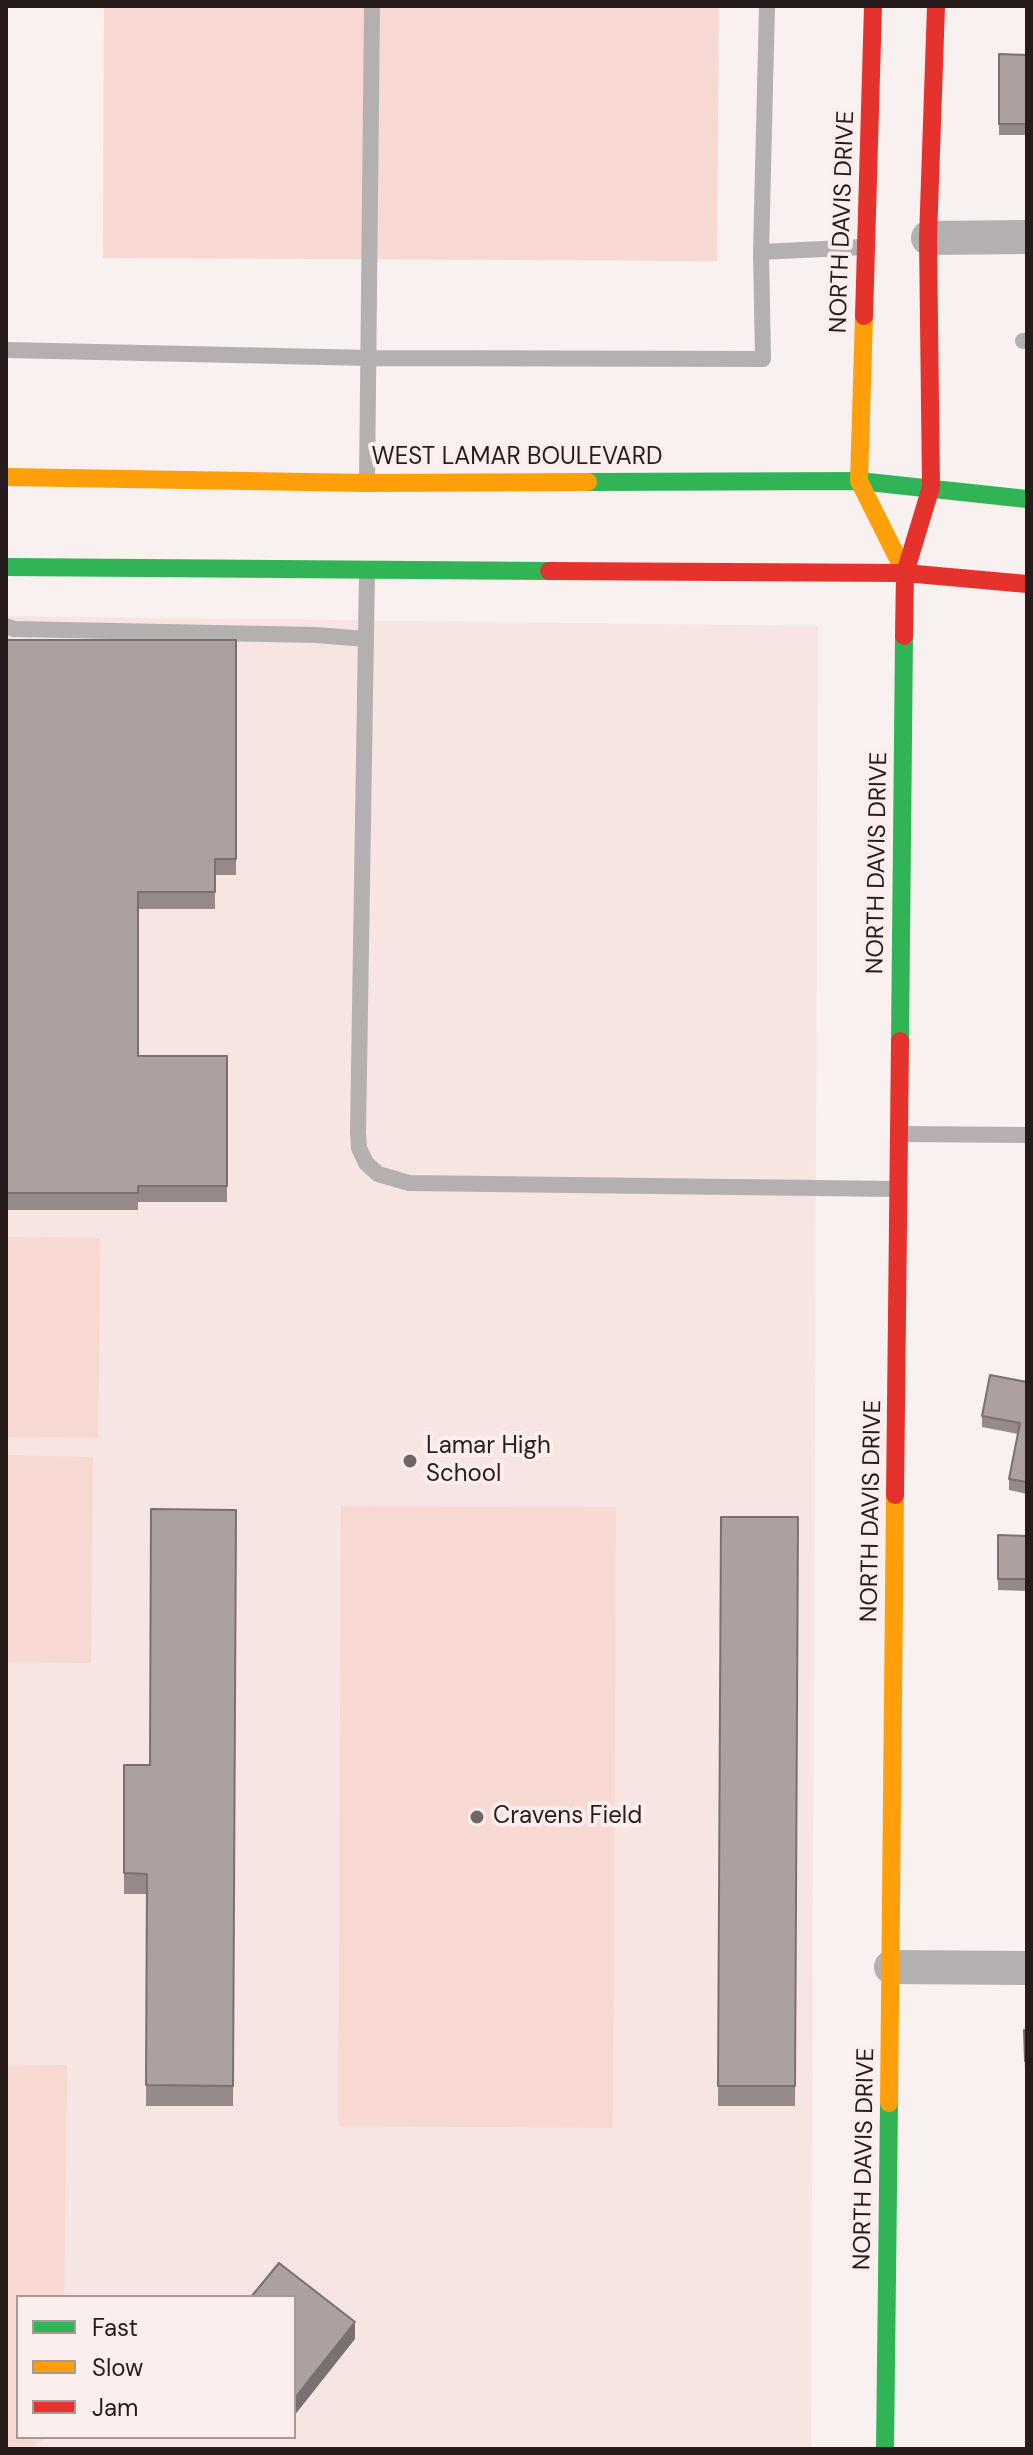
<!DOCTYPE html>
<html>
<head>
<meta charset="utf-8">
<style>
  body { margin:0 }
  #map { position:relative; width:1033px; height:2455px; overflow:hidden; background:#f8f1f0; font-family:"DM Sans",sans-serif }
  canvas { display:block }
  .frame { position:absolute; inset:0; border:8px solid #271c1b; pointer-events:none }
  .legend { position:absolute; left:16px; top:2295px; width:280px; height:144px; box-sizing:border-box; background:#fbeeec; border:2px solid #a69a98; margin:0; padding:10px 14px; list-style:none; font-size:24px; color:#271c1b }
  .legend li { display:flex; align-items:center; gap:16px; height:40px }
  .legend b { width:40px; border:2px solid #a69a98 }
</style>
</head>
<body>
<div id="map">
<canvas width="1033" height="2455"></canvas>
<div class="frame"></div>
<ul class="legend">
<li><b style="height:10px;background:#30b455"></b>Fast</li>
<li><b style="height:10px;background:#ff9f0a"></b>Slow</li>
<li><b style="height:10px;background:#e5322d"></b>Jam</li>
</ul>
</div>
<script>
const ctx = document.querySelector('canvas').getContext('2d');
ctx.lineJoin = 'round';
function fill(path, color) { ctx.fillStyle = color; ctx.fill(path, 'evenodd'); }
const shape = rows => new Path2D(rows.map(r => 'M' + r).join(''));
function trace(path, color, width, dash) { ctx.strokeStyle = color; ctx.lineWidth = width; ctx.lineCap = dash ? 'butt' : 'round'; ctx.setLineDash(dash || []); ctx.stroke(path); }
function write(font, color, halo, rows, align = 'center') {
  ctx.font = font + ' "DM Sans",sans-serif'; ctx.lineWidth = 8; ctx.setLineDash([]); ctx.textBaseline = 'middle'; ctx.strokeStyle = halo; ctx.fillStyle = color; for (const [text, x, y, turn = 0] of rows) {
    ctx.save(); ctx.translate(x, y); ctx.rotate((+turn || 0) * Math.PI / 180); ctx.textAlign = isNaN(turn) ? turn : align; if (halo) ctx.strokeText(text, 0, 0); ctx.fillText(text, 0, 0); ctx.restore();
  }
}
fill(shape([
  [6,616,818,626,811,2449,6,2449],
  [18,2297,294,2297,294,2437,18,2437]
]), '#f6e5e3');
fill(shape([
  [104,6,719,6,717,261,103,258],
  [6,1237,100,1238,98,1438,6,1437],
  [6,1455,93,1457,91,1663,6,1662],
  [341,1506,616,1507,613,2128,338,2126],
  [67,2065,64,2297,18,2297,18,2437,46,2437,31,2448,6,2447,6,2066]
]), '#f8d8d2');
trace(shape([
  [761,252,864,247],
  [1023,341,1027,341],
  [6,350,370,358,763,359,761,252,767,6],
  [367,482,372,6],
  [367,572,358,1133,359,1148,366,1163,378,1174,409,1183,896,1189],
  [6,626,14,629,316,635,366,639],
  [901,1134,1027,1135]
]), '#b4b0af', 16);
trace(shape([
  [928,238,1027,237],
  [891,1967,1027,1968]
]), '#b4b0af', 34);
trace(shape([
  [588,482,859,481,1027,499],
  [6,567,549,571],
  [900,1041,904,636],
  [885,2449,889,2103]
]), '#30b455', 18);
trace(shape([
  [864,316,859,481,905,573],
  [6,477,367,483,588,482],
  [889,2103,895,1495]
]), '#ff9f0a', 18);
trace(shape([
  [864,316,873,6],
  [549,571,905,573,1027,584],
  [904,636,905,573,931,487,928,238,936,6],
  [895,1495,900,1041]
]), '#e5322d', 18);
fill(shape([
  [999,54,1027,55,1027,135,999,135],
  [6,640,236,640,236,875,215,875,215,909,138,909,138,1056,227,1056,227,1202,138,1202,138,1210,6,1210],
  [1027,1382,1027,1494,1009,1490,1009,1479,1018,1434,982,1427,982,1416],
  [236,1510,233,2106,146,2106,147,1894,124,1894,124,1765,150,1765],
  [721,1517,798,1517,795,2106,718,2106],
  [998,1535,1027,1536,1027,1591,998,1590],
  [1024,2030,1027,2030,1027,2072,1025,2072]
]), '#958a89');
fill(shape([
  [355,2322,355,2339,294,2416,294,2399]
]), '#79716f');
const building = shape([
  [999,54,1027,55,1027,124,999,124,999,54],
  [6,640,236,640,236,859,215,859,215,892,138,892,138,1056,227,1056,227,1186,138,1186,138,1193,6,1193,6,640],
  [990,1375,1027,1382,1027,1482,1009,1479,1020,1423,982,1416,990,1375],
  [151,1509,236,1510,233,2086,146,2085,147,1874,124,1873,124,1765,150,1765,151,1509],
  [721,1517,798,1517,795,2086,718,2086,721,1517],
  [998,1535,1027,1536,1027,1579,998,1579,998,1535],
  [1024,2030,1027,2030,1027,2061,1025,2061,1024,2030],
  [279,2263,355,2322,294,2399,294,2297,251,2297,279,2263]
]);
fill(building, '#ada19f');
trace(building, '#79716f', 2);
for (const [x, y, r, color] of [
  [410,1461,8,"#706766"],
  [477,1817,8,"#706766"]
]) { const dot = new Path2D(); dot.arc(x, y, r, 0, 2 * Math.PI); ctx.fillStyle = color; ctx.fill(dot); trace(dot, '#fbeeec', 3); }
write('24px', '#271c1b', '#fbeeec', [
  ["NORTH DAVIS DRIVE",843,222,-88],
  ["WEST LAMAR BOULEVARD",517,458],
  ["NORTH DAVIS DRIVE",878,863,-89],
  ["NORTH DAVIS DRIVE",872,1511,-89],
  ["NORTH DAVIS DRIVE",865,2159,-89]
]);
write('24px', '#271c1b', '#fbeeec', [
  ["Lamar High",426,1447],
  ["School",426,1475],
  ["Cravens Field",493,1817]
], 'left');
</script>
</body>
</html>
